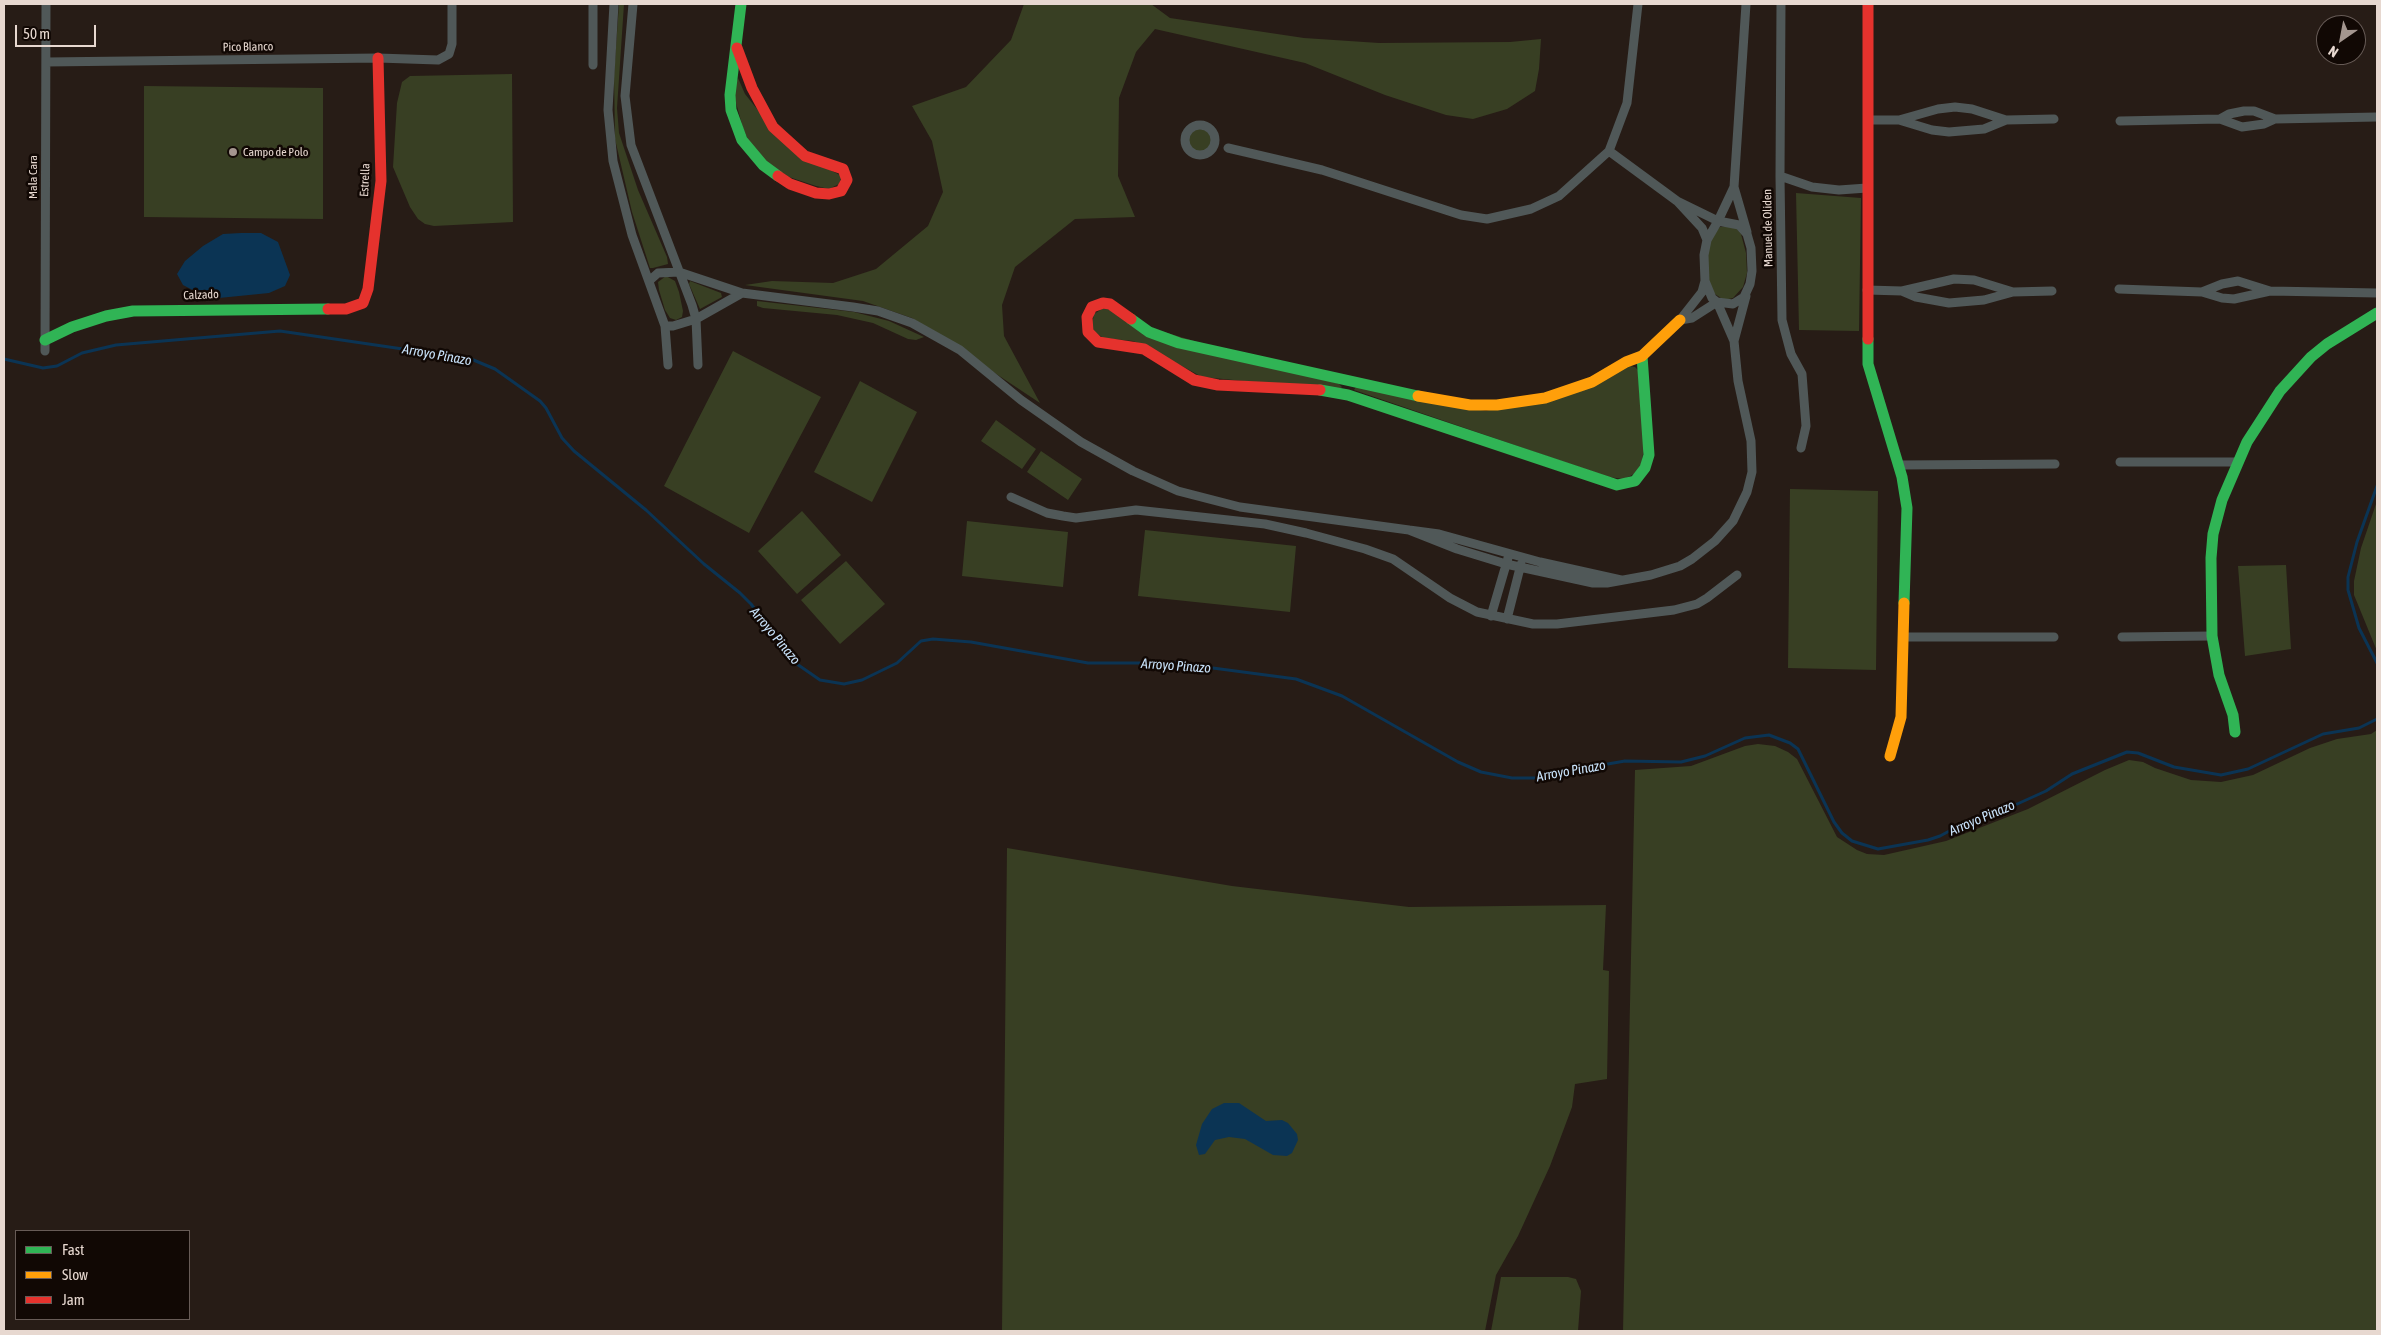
<!DOCTYPE html>
<html>
<head>
<meta charset="utf-8">
<style>
  body { margin:0 }
  #map { position:relative; width:2381px; height:1335px; overflow:hidden; background:#271c16; font-family:"Asap Condensed",sans-serif }
  canvas { display:block }
  .frame { position:absolute; inset:0; border:5px solid #e7d8d0; pointer-events:none }
  .legend { position:absolute; left:15px; top:1230px; width:175px; height:90px; box-sizing:border-box; background:#110804; border:1px solid #675b56; margin:0; padding:6px 9px; list-style:none; font-size:15px; color:#e7d8d0 }
  .legend li { display:flex; align-items:center; gap:10px; height:25px }
  .legend b { width:25px; border:1px solid #675b56 }
  .north { position:absolute; left:2316px; top:15px; width:50px; height:50px; box-sizing:border-box; background:#110804; border:1px solid #675b56; border-radius:50%; rotate:213deg; font-size:14px; font-weight:700; line-height:20px; text-align:center; color:#e7d8d0 }
  .north::after { content:''; display:block; margin:auto; width:18px; height:22px; background:#a4968f; clip-path:polygon(50% 0,100% 100%,50% 72%,0 100%) }
  .scale { position:absolute; left:15px; top:25px; width:81px; height:22px; box-sizing:border-box; border:2px solid #e7d8d0; border-top:0; padding-left:6px; font-size:15px; line-height:18px; white-space:nowrap; color:#e7d8d0; -webkit-text-stroke:4px #110804; paint-order:stroke }
</style>
</head>
<body>
<div id="map">
<canvas width="2381" height="1335"></canvas>
<div class="frame"></div>
<ul class="legend">
<li><b style="height:6px;background:#30b455"></b>Fast</li>
<li><b style="height:6px;background:#ff9f0a"></b>Slow</li>
<li><b style="height:6px;background:#e5322d"></b>Jam</li>
</ul>
<div class="north">N</div>
<div class="scale">50 m</div>
</div>
<script>
const ctx = document.querySelector('canvas').getContext('2d');
ctx.lineJoin = 'round';
function fill(path, color) { ctx.fillStyle = color; ctx.fill(path, 'evenodd'); }
const shape = rows => new Path2D(rows.map(r => 'M' + r).join(''));
function trace(path, color, width, dash) { ctx.strokeStyle = color; ctx.lineWidth = width; ctx.lineCap = dash ? 'butt' : 'round'; ctx.setLineDash(dash || []); ctx.stroke(path); }
function write(font, color, halo, rows, align = 'center') {
  ctx.font = font + ' "Asap Condensed",sans-serif'; ctx.lineWidth = 5; ctx.setLineDash([]); ctx.textBaseline = 'middle'; ctx.strokeStyle = halo; ctx.fillStyle = color; for (const [text, x, y, turn = 0] of rows) {
    ctx.save(); ctx.translate(x, y); ctx.rotate((+turn || 0) * Math.PI / 180); ctx.textAlign = isNaN(turn) ? turn : align; if (halo) ctx.strokeText(text, 0, 0); ctx.fillText(text, 0, 0); ctx.restore();
  }
}
fill(shape([
  [619,4,624,4,617,108,619,133,638,190,667,257,668,264,653,268,650,268,632,212,615,139,614,76],
  [1024,4,1151,4,1170,18,1304,38,1379,43,1510,42,1541,39,1539,69,1535,91,1507,109,1473,119,1446,115,1385,95,1305,63,1155,29,1136,52,1119,98,1118,176,1135,217,1075,219,1015,267,1002,305,1004,336,1040,403,912,318,863,301,745,285,772,281,833,283,876,269,928,226,943,192,932,141,912,106,966,87,1011,40],
  [512,74,513,222,434,226,425,224,418,219,410,207,393,167,397,103,402,82,410,76],
  [738,78,745,94,761,114,826,168,842,176,839,184,829,189,816,186,789,177,767,163,750,144,743,128,733,92],
  [144,86,323,88,323,219,144,217],
  '1188 141a12 12 0 1 1 24 0a12 12 0 1 1-24 0Z',
  [1796,193,1861,198,1859,331,1799,330],
  [1728,226,1736,228,1741,234,1746,253,1747,273,1743,287,1733,298,1724,300,1712,292,1709,282,1707,251,1714,232,1720,227],
  [666,276,675,281,679,292,683,311,682,317,676,320,670,318,665,310,659,290,658,282],
  [690,281,721,293,722,297,700,309,689,284],
  [757,301,854,312,889,321,924,337,916,340,908,339,873,323,837,315,763,308,757,306],
  [1105,307,1127,321,1339,384,1342,387,1339,390,1202,377,1145,346,1133,341,1103,338,1091,329,1094,314],
  [733,351,821,397,749,533,664,486],
  [1630,366,1635,367,1638,370,1644,449,1641,465,1636,473,1624,479,1608,477,1354,390,1356,387,1486,411],
  [860,381,917,412,872,502,814,472],
  [996,420,1036,449,1022,469,981,441],
  [1041,451,1082,479,1068,500,1027,472],
  [1790,489,1878,491,1876,670,1788,668],
  [2377,501,2377,651,2354,595,2354,581,2361,548],
  [802,511,841,555,797,594,758,551],
  [967,521,1068,532,1063,587,962,576],
  [1145,530,1296,546,1290,612,1138,596],
  [846,561,885,604,840,644,801,600],
  [2286,565,2291,649,2245,656,2238,566],
  [2377,730,2377,1331,1623,1331,1635,770,1691,766,1745,746,1758,744,1775,746,1788,752,1797,759,1837,837,1857,850,1867,854,1884,855,1946,841,2028,809,2105,770,2129,760,2143,762,2155,768,2191,780,2221,782,2253,775,2310,748,2337,739,2371,734],
  [1007,848,1232,886,1409,907,1606,905,1603,970,1609,971,1607,1079,1575,1084,1572,1107,1550,1166,1518,1236,1496,1275,1485,1331,1002,1331],
  [1501,1277,1568,1277,1576,1279,1581,1291,1578,1331,1491,1331]
]), '#383f23');
fill(shape([
  [241,233,261,233,278,242,290,275,285,286,269,293,219,298,206,297,183,285,177,274,185,261,203,246,223,234],
  [1224,1103,1239,1103,1266,1121,1282,1120,1288,1123,1297,1134,1298,1140,1292,1153,1287,1156,1273,1155,1245,1139,1229,1137,1215,1140,1205,1154,1199,1155,1196,1145,1202,1124,1212,1109]
]), '#0b3454');
trace(shape([
  [4,359,43,368,57,366,82,353,116,345,280,331,471,359,495,369,540,401,546,408,562,438,574,451,646,510,704,564,740,593,751,604,794,662,820,680,844,684,862,680,897,663,921,641,933,639,971,642,1088,663,1175,663,1296,679,1342,696,1458,762,1481,772,1512,778,1543,778,1579,769,1625,761,1681,762,1705,756,1745,738,1769,735,1790,743,1798,749,1834,822,1842,833,1852,841,1878,849,1928,840,1940,836,1968,821,2015,805,2046,791,2072,774,2127,752,2138,753,2174,767,2221,775,2248,769,2323,734,2359,728,2377,719],
  [2377,486,2357,542,2348,577,2348,590,2359,628,2377,663]
]), '#0b3454', 3);
trace(shape([
  [614,4,608,110,613,161,632,235,665,326,668,365],
  [633,4,625,96,631,145,692,305,696,319,698,365],
  [1781,4,1780,176,1782,320,1791,354,1802,374,1806,426,1801,448],
  [46,62,378,58,438,60,449,54,452,44,452,4],
  [593,65,593,4],
  [2275,119,2264,124,2242,127,2220,119,2229,114,2244,111,2254,111,2275,119,2377,117],
  [1868,120,1899,120],
  [2006,120,1972,109,1955,107,1938,109,1899,120,1932,130,1949,132,1984,129,2006,120,2054,119],
  [2120,121,2220,119],
  '1185 140a15 15 0 1 1 30 0a15 15 0 1 1-30 0Z',
  [1228,148,1322,170,1461,215,1487,219,1531,209,1559,196,1609,151,1627,103,1638,4],
  [1609,151,1677,201],
  [1780,176,1812,187,1839,190,1867,188],
  [1734,187,1746,4],
  [1718,221,1739,225,1747,234,1751,248,1752,271,1750,284,1744,297,1733,304,1717,302,1712,298,1705,281,1704,255,1707,240,1718,221],
  [1707,240,1702,228,1677,201,1718,221,1734,187,1747,232],
  [649,281,658,273,679,272,742,293,696,319,673,326,665,326],
  [1705,281,1702,292,1680,320,1692,318,1717,302,1734,341,1746,296],
  [2119,289,2202,292,2222,298,2234,299,2270,291,2238,281,2222,284,2202,292],
  [1867,290,1902,291],
  [2270,291,2377,293],
  [2013,292,1974,280,1954,279,1902,291,1916,297,1949,303,1984,300,2013,292,2052,291],
  [742,293,853,307,878,311,912,323,960,350,1021,400,1081,442,1133,471,1178,491,1240,507,1409,530],
  [45,351,46,4],
  [2120,462,2237,462],
  [1898,465,2055,464],
  [1011,497,1047,513,1063,516,1076,518,1136,510,1265,524,1306,533,1365,549,1393,559,1450,598,1477,612,1533,624,1557,624,1674,610,1697,604,1707,598,1737,575],
  [1621,580,1540,562,1439,534,1409,530,1457,549,1506,564,1593,583,1607,583,1651,575,1680,566,1692,559,1715,541,1733,521,1747,492,1752,472,1751,441,1738,381,1734,341],
  [1491,616,1508,558],
  [1507,619,1521,564],
  [1904,637,2054,637],
  [2122,637,2212,636]
]), '#505858', 9);
trace(shape([
  [741,4,730,95,731,110,742,140,763,165,778,176],
  [1131,319,1149,332,1179,343,1418,396],
  [1868,339,1868,364,1902,477,1907,508,1904,603],
  [45,340,72,327,106,316,133,311,328,309],
  [1320,390,1348,395,1617,485,1635,481,1645,468,1649,455,1642,356],
  [2235,732,2233,715,2219,675,2212,636,2211,558,2213,534,2222,500,2247,442,2280,391,2311,357,2327,344,2377,313]
]), '#30b455', 11);
trace(shape([
  [1418,396,1470,405,1497,405,1545,398,1592,382,1626,362,1642,356,1680,320],
  [1890,756,1901,717,1904,603]
]), '#ff9f0a', 11);
trace(shape([
  [1868,4,1868,339],
  [737,48,752,88,773,127,805,156,843,169,847,180,841,191,829,194,816,193,790,184,778,176],
  [328,309,346,309,363,303,368,289,381,181,378,58],
  [1131,319,1110,304,1103,303,1092,307,1087,317,1088,332,1098,342,1144,349,1194,380,1218,385,1320,390]
]), '#e5322d', 11);
for (const [x, y, r, color] of [
  [233,152,5,"#a4968f"]
]) { const dot = new Path2D(); dot.arc(x, y, r, 0, 2 * Math.PI); ctx.fillStyle = color; ctx.fill(dot); trace(dot, '#110804', 2); }
write('12px', '#e7d8d0', '#110804', [
  ["Pico Blanco",248,47,-1],
  ["Mala Cara",33,177,-90],
  ["Estrella",365,180,-87],
  ["Manuel de Oliden",1768,228,-91],
  ["Calzado",201,295,-2]
]);
write('12px', '#e7d8d0', '#110804', [
  ["Campo de Polo",243,152]
], 'left');
write('italic 14px', '#c8e2fa', '#110804', [
  ["Arroyo Pinazo",437,355,10],
  ["Arroyo Pinazo",775,636,50],
  ["Arroyo Pinazo",1176,666,4],
  ["Arroyo Pinazo",1571,771,-10],
  ["Arroyo Pinazo",1982,818,-23]
]);
</script>
</body>
</html>
